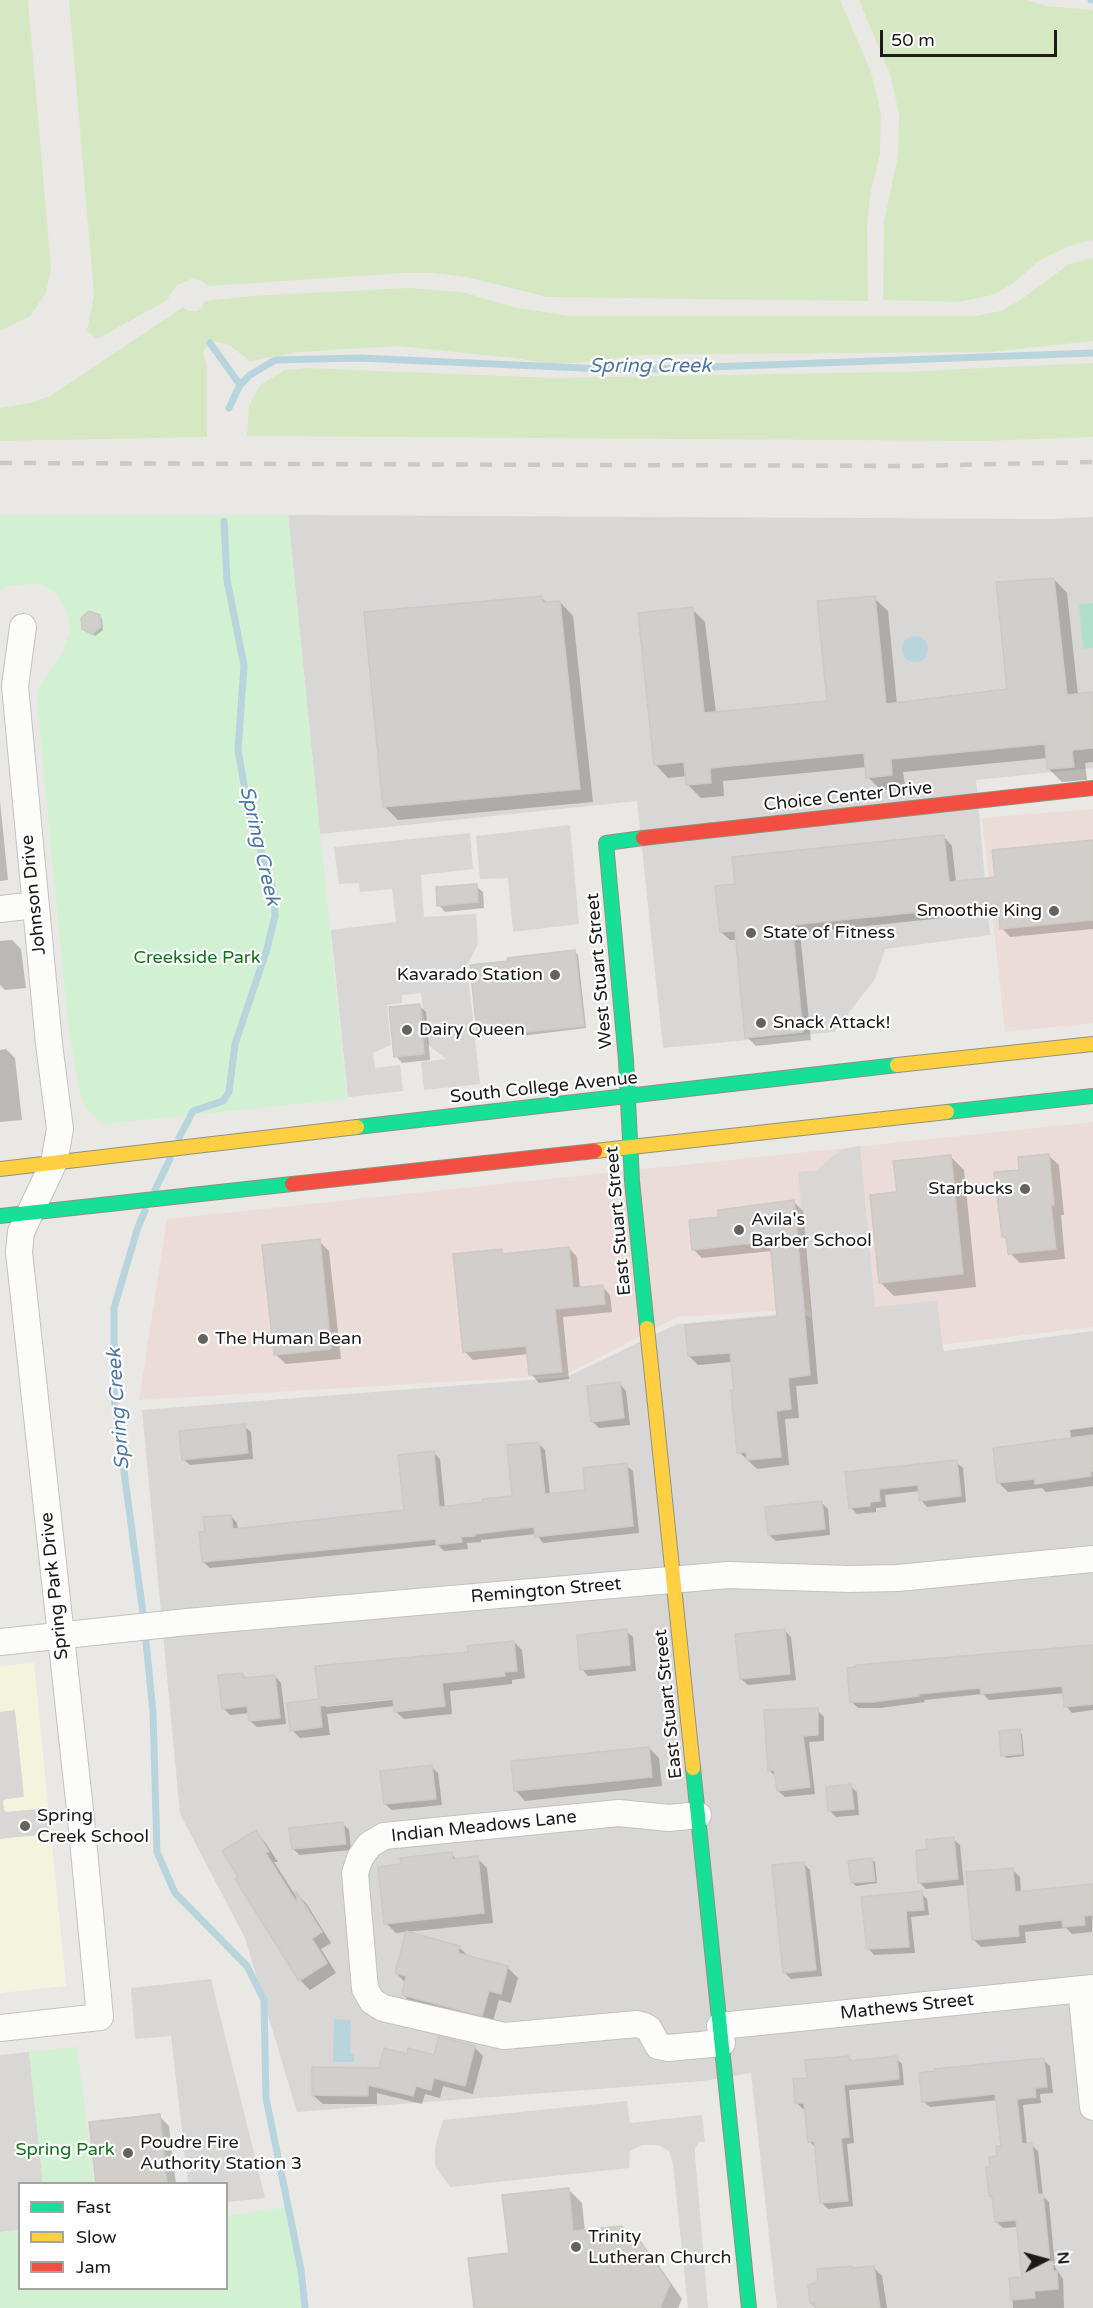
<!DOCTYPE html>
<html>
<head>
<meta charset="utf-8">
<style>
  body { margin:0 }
  #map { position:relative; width:1093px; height:2308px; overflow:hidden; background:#eae8e4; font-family:"Varela Round",sans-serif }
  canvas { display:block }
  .legend { position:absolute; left:18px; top:2182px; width:210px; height:108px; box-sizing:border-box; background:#fff; border:2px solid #a4a4a4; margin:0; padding:8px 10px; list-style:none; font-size:18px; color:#1b1b1b }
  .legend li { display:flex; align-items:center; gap:12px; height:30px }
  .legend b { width:30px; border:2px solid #a4a4a4 }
  .north { position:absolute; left:1015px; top:2230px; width:60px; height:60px; -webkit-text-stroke:4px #fff; paint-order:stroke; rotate:84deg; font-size:16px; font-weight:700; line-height:24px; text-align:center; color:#1b1b1b }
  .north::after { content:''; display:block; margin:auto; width:21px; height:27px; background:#1b1b1b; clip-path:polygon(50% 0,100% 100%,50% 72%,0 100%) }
  .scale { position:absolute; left:880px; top:30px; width:177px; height:27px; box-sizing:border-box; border:3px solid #1b1b1b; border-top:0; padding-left:8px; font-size:18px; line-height:21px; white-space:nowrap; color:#1b1b1b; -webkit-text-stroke:4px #fff; paint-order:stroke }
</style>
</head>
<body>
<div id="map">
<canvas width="1093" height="2308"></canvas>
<ul class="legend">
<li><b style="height:8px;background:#16e098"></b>Fast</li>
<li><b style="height:8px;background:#ffcf43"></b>Slow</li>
<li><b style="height:8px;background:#f24e42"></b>Jam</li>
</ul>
<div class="north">N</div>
<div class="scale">50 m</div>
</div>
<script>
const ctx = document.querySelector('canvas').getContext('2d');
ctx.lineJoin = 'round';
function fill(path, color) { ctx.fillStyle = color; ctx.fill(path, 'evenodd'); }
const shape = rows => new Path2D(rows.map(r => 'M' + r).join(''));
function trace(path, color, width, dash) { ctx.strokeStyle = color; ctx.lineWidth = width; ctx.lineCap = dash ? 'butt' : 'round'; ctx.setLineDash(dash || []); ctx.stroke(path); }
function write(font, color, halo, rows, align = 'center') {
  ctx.font = font + ' "Varela Round",sans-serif'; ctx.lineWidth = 4.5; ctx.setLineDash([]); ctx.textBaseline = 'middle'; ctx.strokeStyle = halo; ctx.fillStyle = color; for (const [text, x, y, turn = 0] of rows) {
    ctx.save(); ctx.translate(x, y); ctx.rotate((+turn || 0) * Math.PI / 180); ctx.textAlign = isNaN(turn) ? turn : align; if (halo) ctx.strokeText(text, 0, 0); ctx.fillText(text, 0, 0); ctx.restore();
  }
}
fill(shape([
  [288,515,1051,519,1093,517,1093,768,976,780,990,935,885,949,875,979,834,1032,663,1048,637,801,320,834],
  [801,1312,877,1360,1093,1331,1093,2308,777,2308,751,2073,703,2081,297,2112,245,1938,180,1814,142,1410,567,1377,677,1324]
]), '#d9d7d5');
fill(shape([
  [1093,809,1093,1023,1005,1032,982,818],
  [1093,1122,1093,1327,880,1352,806,1309,677,1317,565,1375,139,1400,167,1219]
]), '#ecdcd9');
fill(shape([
  [34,1663,66,1986,0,1993,0,1666]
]), '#f4f4de');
fill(shape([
  [627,640,640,760,610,763,584,758,576,645],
  [570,825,579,924,513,932,508,878,480,879,476,836],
  [470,833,473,869,421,875,424,917,476,914,478,944,467,965,480,1084,424,1090,421,1062,446,1059,427,1044,421,993,402,995,402,1003,387,1005,391,1045,373,1053,375,1068,400,1065,403,1091,348,1097,331,930,396,922,392,889,360,892,359,883,339,884,334,847],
  [711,865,729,1029,669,1036,649,871],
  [860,1146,875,1307,937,1301,943,1348,954,1369,955,1394,820,1409,798,1172,817,1170,842,1149],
  [15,1710,24,1797,6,1799,3,1801,4,1810,6,1812,48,1808,50,1834,0,1839,0,1712],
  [211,1979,265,2198,227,2202,226,2184,188,2183,171,2036,135,2039,131,1988],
  [29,2052,43,2183,20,2184,19,2230,0,2232,0,2055],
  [627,2101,630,2123,702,2115,705,2142,699,2142,695,2148,695,2155,708,2308,688,2308,673,2164,669,2151,658,2145,642,2145,630,2151,629,2168,450,2187,435,2166,435,2147,443,2120]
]), '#d8d7d5');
fill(shape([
  [0,0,28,0,51,269,46,293,30,316,0,331],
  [69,0,840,0,871,72,881,113,880,154,870,195,867,227,868,301,547,297,466,277,433,273,402,273,208,286,200,280,191,279,177,285,166,301,97,339,87,331,94,295],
  [859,0,1026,0,1047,6,1093,10,1093,240,1069,246,1038,261,1014,283,992,295,959,302,883,300,884,222,898,156,899,113,890,74],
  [1093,258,1093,341,991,352,706,354,639,355,577,363,545,363,514,358,397,346,299,352,250,361,229,345,213,341,203,351,207,368,207,437,0,441,0,408,31,403,50,396,183,307,189,311,197,311,202,307,205,301,253,296,409,288,462,292,517,308,570,316,975,316,1001,311,1022,299,1069,264],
  [1093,363,1093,437,982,441,247,436,249,406,260,385,285,370,306,368,553,378,900,372]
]), '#d6e7c3');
fill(shape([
  [0,515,288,515,347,1099,103,1124,85,1108,79,1089,68,1024,37,703,38,689,61,654,70,632,68,614,57,593,40,584,10,585,0,590],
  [77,2047,94,2183,43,2183,29,2052],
  [287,2207,302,2270,305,2308,0,2308,0,2232,19,2230,20,2288,226,2288,227,2216]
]), '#d2f0d2');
fill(shape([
  [1093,603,1093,648,1083,649,1079,604]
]), '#b0e0cc');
fill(shape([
  '902 649a13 13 0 1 1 26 0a13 13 0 1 1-26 0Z',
  [334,2019,351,2020,350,2053,354,2055,354,2062,333,2062]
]), '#b8d4dc');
fill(shape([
  [1054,579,1067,593,1078,695,1093,693,1093,762,1085,763,1087,780,1062,782,1049,769,1048,758,903,772,905,788,881,790,868,777,867,767,723,781,724,796,701,798,687,784,687,776,668,778,655,764,692,609,705,622,716,713,829,702,874,598,888,611,897,704,1009,690],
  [542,598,547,603,560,602,573,616,593,802,398,820,385,807],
  [99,616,102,619,103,630,95,636,86,631],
  [0,801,8,880,0,881],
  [944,837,952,846,956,882,997,878,1093,841,1093,929,1010,937,1002,928,1000,912,800,933,811,1040,756,1046,747,1037,737,940,730,940,721,932,737,886],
  [476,886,483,892,484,908,445,912,439,905],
  [12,940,21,949,26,988,5,990,0,985,0,941],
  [575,952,578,955,586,1028,521,1036,518,1032,482,1036,479,1033,509,962],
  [419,1005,426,1012,430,1060,402,1063,396,1056],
  [6,1049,15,1058,22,1120,0,1122,0,1050],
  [1048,1155,1059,1165,1064,1215,1061,1215,1065,1259,1020,1263,1010,1253,1008,1241,1003,1236,1021,1171],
  [950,1156,964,1170,976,1287,894,1296,880,1282,899,1194],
  [794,1202,803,1211,818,1384,796,1386,799,1418,785,1419,789,1465,757,1469,739,1452,732,1362,698,1365,689,1356,778,1318,772,1251,702,1258,693,1249,720,1218],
  [319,1241,329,1251,341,1359,286,1364,275,1354],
  [569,1248,577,1257,580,1289,602,1286,610,1295,612,1312,563,1317,569,1379,539,1383,531,1374,529,1354,473,1360,465,1352,501,1251,506,1255],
  [620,1384,626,1391,630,1425,599,1428,592,1421],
  [244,1426,251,1432,253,1459,190,1465,183,1459],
  [1093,1427,1093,1486,1046,1492,1042,1488,1008,1492,998,1482,1071,1439,1070,1430],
  [538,1443,545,1450,550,1495,587,1491,626,1465,633,1471,639,1533,543,1543,536,1534,481,1540,481,1542,467,1543,468,1549,444,1551,438,1545,210,1568,203,1562,206,1533,231,1516,237,1523,238,1530,405,1511,434,1453,440,1459,445,1508,514,1497],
  [956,1462,963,1468,966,1502,927,1507,921,1500,920,1491,885,1495,886,1507,876,1508,876,1512,857,1514,850,1507,846,1474],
  [821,1502,828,1509,830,1535,776,1541,769,1535],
  [784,1630,791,1637,796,1680,748,1685,741,1679],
  [626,1631,633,1637,636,1671,588,1676,582,1669],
  [514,1642,522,1650,525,1678,512,1680,512,1684,450,1691,452,1714,404,1719,395,1711,395,1706,327,1714,330,1735,300,1738,292,1730,321,1700,469,1653],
  [400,1696,400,1699,326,1707,326,1704],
  [1093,1645,1093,1710,1072,1713,1066,1706,1065,1693,989,1700,983,1694,924,1700,925,1702,880,1708,858,1708,852,1702,1005,1653],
  [242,1674,247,1679,275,1676,281,1683,286,1724,257,1727,250,1721,250,1713,230,1715,223,1708],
  [817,1710,824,1717,824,1741,809,1742,815,1794,785,1797,778,1791,776,1777,769,1770],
  [1019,1731,1022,1734,1024,1756,1006,1758,1003,1755],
  [649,1748,659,1758,662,1786,525,1801,515,1790],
  [432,1767,438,1773,442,1805,392,1810,385,1804],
  [850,1786,857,1792,859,1815,836,1817,830,1811],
  [343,1824,349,1830,351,1850,300,1855,293,1849],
  [255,1832,265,1842,278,1862,274,1862,299,1901,298,1895,306,1903,331,1943,321,1949,336,1973,310,1990,300,1980,240,1877],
  [953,1839,960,1845,964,1885,926,1889,919,1882,928,1850],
  [451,1854,458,1860,477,1858,487,1868,493,1923,396,1933,386,1923,403,1866],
  [872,1860,875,1862,877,1883,856,1886,853,1883],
  [803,1863,810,1870,822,1976,791,1979,785,1973],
  [1013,1870,1020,1877,1021,1893,1093,1886,1092,1932,1072,1934,1066,1928,1025,1932,1026,1943,981,1947,974,1940],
  [921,1893,927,1899,929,1915,911,1917,915,1953,874,1955,868,1948],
  [459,1947,469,1957,508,1968,518,1978,511,2003,499,2000,492,2025,414,2005,403,1995,406,1983,396,1973],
  [474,2047,483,2056,473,2094,443,2086,440,2098,425,2094,422,2104,377,2093,377,2104,323,2104,313,2095,380,2069,408,2056,436,2057],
  [848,2057,853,2062,896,2058,902,2064,904,2085,849,2090,854,2143,847,2144,853,2206,828,2209,822,2203,816,2148,809,2141,806,2109,803,2109,797,2103,809,2079],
  [1043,2060,1050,2066,1053,2093,1040,2094,1041,2103,1023,2105,1027,2145,1031,2144,1038,2151,1043,2196,1049,2202,1055,2267,1063,2279,1064,2308,1013,2308,1011,2279,1023,2278,1018,2227,1003,2228,996,2221,994,2200,990,2196,992,2168,1003,2147,998,2100,930,2107,923,2101],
  [159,2116,169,2126,176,2184,98,2184],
  [568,2189,582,2203,585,2232,622,2228,651,2254,682,2299,678,2308,476,2308,510,2255],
  [874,2268,882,2276,887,2308,816,2308,811,2303]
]), '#0003');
trace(shape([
  [1091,0,1093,0],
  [210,343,240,385],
  [229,408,240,385,250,375,275,360,359,358,627,370,1093,353],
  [179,1138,193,1111,223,1101,229,1092,235,1044,267,949,275,916,274,892,249,813,238,750,244,666,227,580,224,521],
  [155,1190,170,1159],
  [144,1621,114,1397,114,1308,138,1227,145,1211],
  [145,1632,153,1712,157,1852,175,1893,247,1966,264,2000,266,2098,301,2270,305,2308]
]), '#b8d4dc', 7);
const building = shape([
  [1054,578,1067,695,1093,692,1093,748,1072,750,1074,767,1047,769,1045,744,891,759,892,775,866,778,864,753,710,768,711,783,686,785,684,762,654,765,638,613,693,607,704,713,827,701,817,601,875,596,886,704,1007,689,996,582,1054,578],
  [542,596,543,602,560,601,580,789,383,807,364,612,542,596],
  [89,611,100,615,101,627,92,634,82,629,81,618,89,611],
  [944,835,949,882,995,877,992,850,1093,840,1093,920,1000,929,998,904,792,925,803,1032,745,1038,735,931,720,932,715,886,735,884,732,857,944,835],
  [477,884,478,902,437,906,436,887,477,884],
  [575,950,584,1026,516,1033,516,1029,477,1033,470,965,508,961,507,958,575,950],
  [420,1004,424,1054,394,1057,389,1007,420,1004],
  [1049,1154,1054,1205,1051,1205,1056,1249,1008,1254,1006,1236,1002,1237,994,1172,1019,1170,1018,1157,1049,1154],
  [951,1155,963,1274,879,1283,870,1195,897,1192,893,1161,951,1155],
  [794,1200,810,1375,788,1378,791,1409,776,1411,781,1457,747,1460,746,1452,737,1453,731,1390,734,1390,730,1353,688,1356,685,1325,777,1317,770,1241,692,1250,689,1220,718,1217,718,1210,794,1200],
  [320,1239,331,1349,274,1355,262,1245,320,1239],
  [569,1247,573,1288,603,1285,605,1304,555,1309,562,1372,529,1375,526,1346,463,1352,453,1254,502,1249,502,1254,569,1247],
  [620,1382,624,1418,591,1422,587,1386,620,1382],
  [245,1424,248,1453,182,1460,179,1431,245,1424],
  [1093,1435,1093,1471,1091,1471,1091,1476,1035,1484,1035,1479,997,1483,993,1448,1093,1435],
  [539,1442,545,1494,585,1490,583,1468,627,1463,633,1526,535,1537,534,1527,475,1534,475,1536,461,1537,462,1542,436,1545,436,1539,202,1562,199,1532,205,1532,203,1517,231,1515,233,1529,404,1510,398,1455,434,1451,439,1507,482,1502,482,1499,512,1496,507,1445,539,1442],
  [957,1460,961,1496,919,1501,918,1485,879,1489,880,1501,870,1502,870,1506,849,1508,845,1472,957,1460],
  [822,1501,825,1529,768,1535,765,1507,822,1501],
  [627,1629,630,1665,580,1670,577,1635,627,1629],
  [785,1629,790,1674,740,1679,735,1634,785,1629],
  [514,1641,517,1671,504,1672,505,1676,442,1683,445,1706,394,1712,393,1698,320,1706,322,1727,290,1731,287,1703,319,1699,315,1666,468,1652,467,1646,514,1641],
  [1093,1645,1093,1704,1064,1707,1062,1686,981,1694,980,1688,919,1694,919,1696,873,1702,850,1702,847,1668,856,1667,856,1665,1093,1645],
  [243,1673,243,1678,275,1675,280,1718,249,1721,247,1706,222,1709,218,1675,243,1673],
  [818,1708,818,1735,803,1736,810,1787,777,1791,774,1770,768,1771,764,1710,818,1708],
  [1020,1729,1022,1754,1001,1756,999,1731,1020,1729],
  [649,1747,652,1777,514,1791,511,1761,649,1747],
  [432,1765,436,1799,384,1804,380,1771,432,1765],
  [851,1784,854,1809,828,1811,826,1787,851,1784],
  [343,1822,346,1844,292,1849,289,1828,343,1822],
  [256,1830,269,1852,265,1852,297,1903,296,1891,322,1932,312,1939,327,1963,299,1981,235,1879,238,1877,222,1851,256,1830],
  [954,1837,958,1879,918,1883,916,1850,927,1849,926,1840,954,1837],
  [452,1852,453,1859,478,1856,484,1913,384,1924,378,1867,401,1864,400,1858,452,1852],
  [872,1858,875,1881,851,1883,848,1861,872,1858],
  [804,1862,816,1970,783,1973,772,1865,804,1862],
  [1013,1868,1015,1892,1093,1884,1093,1915,1084,1916,1085,1925,1063,1927,1062,1920,1018,1925,1019,1936,972,1940,966,1872,1013,1868],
  [922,1891,924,1910,906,1911,909,1947,867,1949,861,1897,922,1891],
  [406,1931,460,1946,458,1953,508,1966,501,1994,489,1991,482,2016,402,1995,406,1976,395,1973,406,1931],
  [439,2036,475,2046,465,2086,434,2078,431,2090,416,2086,413,2096,368,2085,368,2096,312,2095,312,2067,379,2068,384,2048,407,2054,408,2048,434,2055,439,2036],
  [849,2056,849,2061,897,2056,899,2079,844,2085,849,2137,841,2138,848,2201,820,2203,814,2141,808,2142,804,2103,795,2103,793,2079,807,2078,805,2060,849,2056],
  [1044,2058,1047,2087,1035,2088,1036,2097,1017,2099,1022,2144,1032,2143,1038,2194,1043,2194,1050,2262,1053,2262,1053,2271,1057,2271,1058,2289,1034,2291,1035,2298,1011,2300,1009,2278,1022,2277,1016,2220,995,2222,992,2196,989,2196,986,2167,990,2167,989,2157,997,2156,996,2146,1001,2146,995,2094,922,2102,919,2073,935,2071,934,2069,1044,2058],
  [160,2114,167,2184,96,2184,89,2122,160,2114],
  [569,2188,573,2231,622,2226,629,2240,638,2238,670,2284,660,2308,474,2308,468,2258,509,2253,502,2195,569,2188],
  [852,2266,853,2268,874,2266,880,2308,815,2308,814,2303,810,2303,808,2285,818,2282,817,2269,852,2266]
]);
fill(building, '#d1cecb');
trace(building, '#cdc9c5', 1.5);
const street = shape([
  [0,909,35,905],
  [0,1642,187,1622,728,1575,849,1579,898,1578,1093,1559],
  [698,1815,669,1818,619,1813,384,1836,369,1845,360,1858,355,1873,365,1989,372,2001,383,2008,504,2036,637,2024,644,2026,649,2029,658,2046,668,2048,722,2043],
  [1081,1989,1093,2107],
  [720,2026,1093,1988],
  [0,2028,100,2017,81,1819,19,1252,21,1232,54,1162,60,1129,49,1044,15,686,23,627]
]);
const fast = shape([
  [643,838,606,843,626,1060,632,1181,647,1328],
  [947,1112,1093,1096],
  [357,1127,897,1065],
  [0,1216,292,1184],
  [693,1768,749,2308]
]);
const slow = shape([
  [897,1065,1093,1044],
  [595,1151,947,1112],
  [0,1169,357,1127],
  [647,1328,693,1768]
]);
const jam = shape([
  [643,838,1093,788],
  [292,1184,595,1151]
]);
trace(street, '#c2c2c0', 28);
trace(fast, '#90927d', 16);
trace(slow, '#90927d', 16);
trace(jam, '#90927d', 16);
trace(street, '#fcfcfb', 26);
trace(fast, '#16e098', 14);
trace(slow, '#ffcf43', 14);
trace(jam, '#f24e42', 14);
trace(shape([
  [0,463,908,466,1093,462]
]), '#c9c9c8', 4.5, [12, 12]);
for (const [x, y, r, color] of [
  [1054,911,6,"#636361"],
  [751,933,6,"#636361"],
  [555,975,6,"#636361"],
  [761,1023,6,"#636361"],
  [407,1030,6,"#636361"],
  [1025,1189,6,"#636361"],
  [739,1230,6,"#636361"],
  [203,1339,6,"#636361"],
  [25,1826,6,"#636361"],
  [128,2153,6,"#636361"],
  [576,2247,6,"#636361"]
]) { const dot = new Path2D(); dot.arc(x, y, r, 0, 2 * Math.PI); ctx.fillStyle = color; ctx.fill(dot); trace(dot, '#fff', 2); }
write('18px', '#1b1b1b', '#fff', [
  ["Choice Center Drive",848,797,-6],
  ["Johnson Drive",34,895,-96],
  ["West Stuart Street",600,971,-95],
  ["South College Avenue",544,1088,-6],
  ["East Stuart Street",619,1221,-95],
  ["Spring Park Drive",55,1586,-96],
  ["Remington Street",546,1591,-5],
  ["East Stuart Street",669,1704,-96],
  ["Indian Meadows Lane",484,1827,-6],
  ["Mathews Street",907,2007,-6]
]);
write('18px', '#1b1b1b', '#fff', [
  ["Smoothie King",1042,911,"right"],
  ["State of Fitness",763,933],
  ["Kavarado Station",543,975,"right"],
  ["Snack Attack!",773,1023],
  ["Dairy Queen",419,1030],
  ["Starbucks",1013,1189,"right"],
  ["Avila's",751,1220],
  ["Barber School",751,1241],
  ["The Human Bean",215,1339],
  ["Spring",37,1816],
  ["Creek School",37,1837],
  ["Poudre Fire",140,2143],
  ["Authority Station 3",140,2164],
  ["Trinity",588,2237],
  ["Lutheran Church",588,2258]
], 'left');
write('18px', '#0f741a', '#fff', [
  ["Creekside Park",197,958],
  ["Spring Park",65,2150]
]);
write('italic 20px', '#4c77a6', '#fff', [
  ["Spring Creek",650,367],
  ["Spring Creek",259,846,77],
  ["Spring Creek",119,1409,-94]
]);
</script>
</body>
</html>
